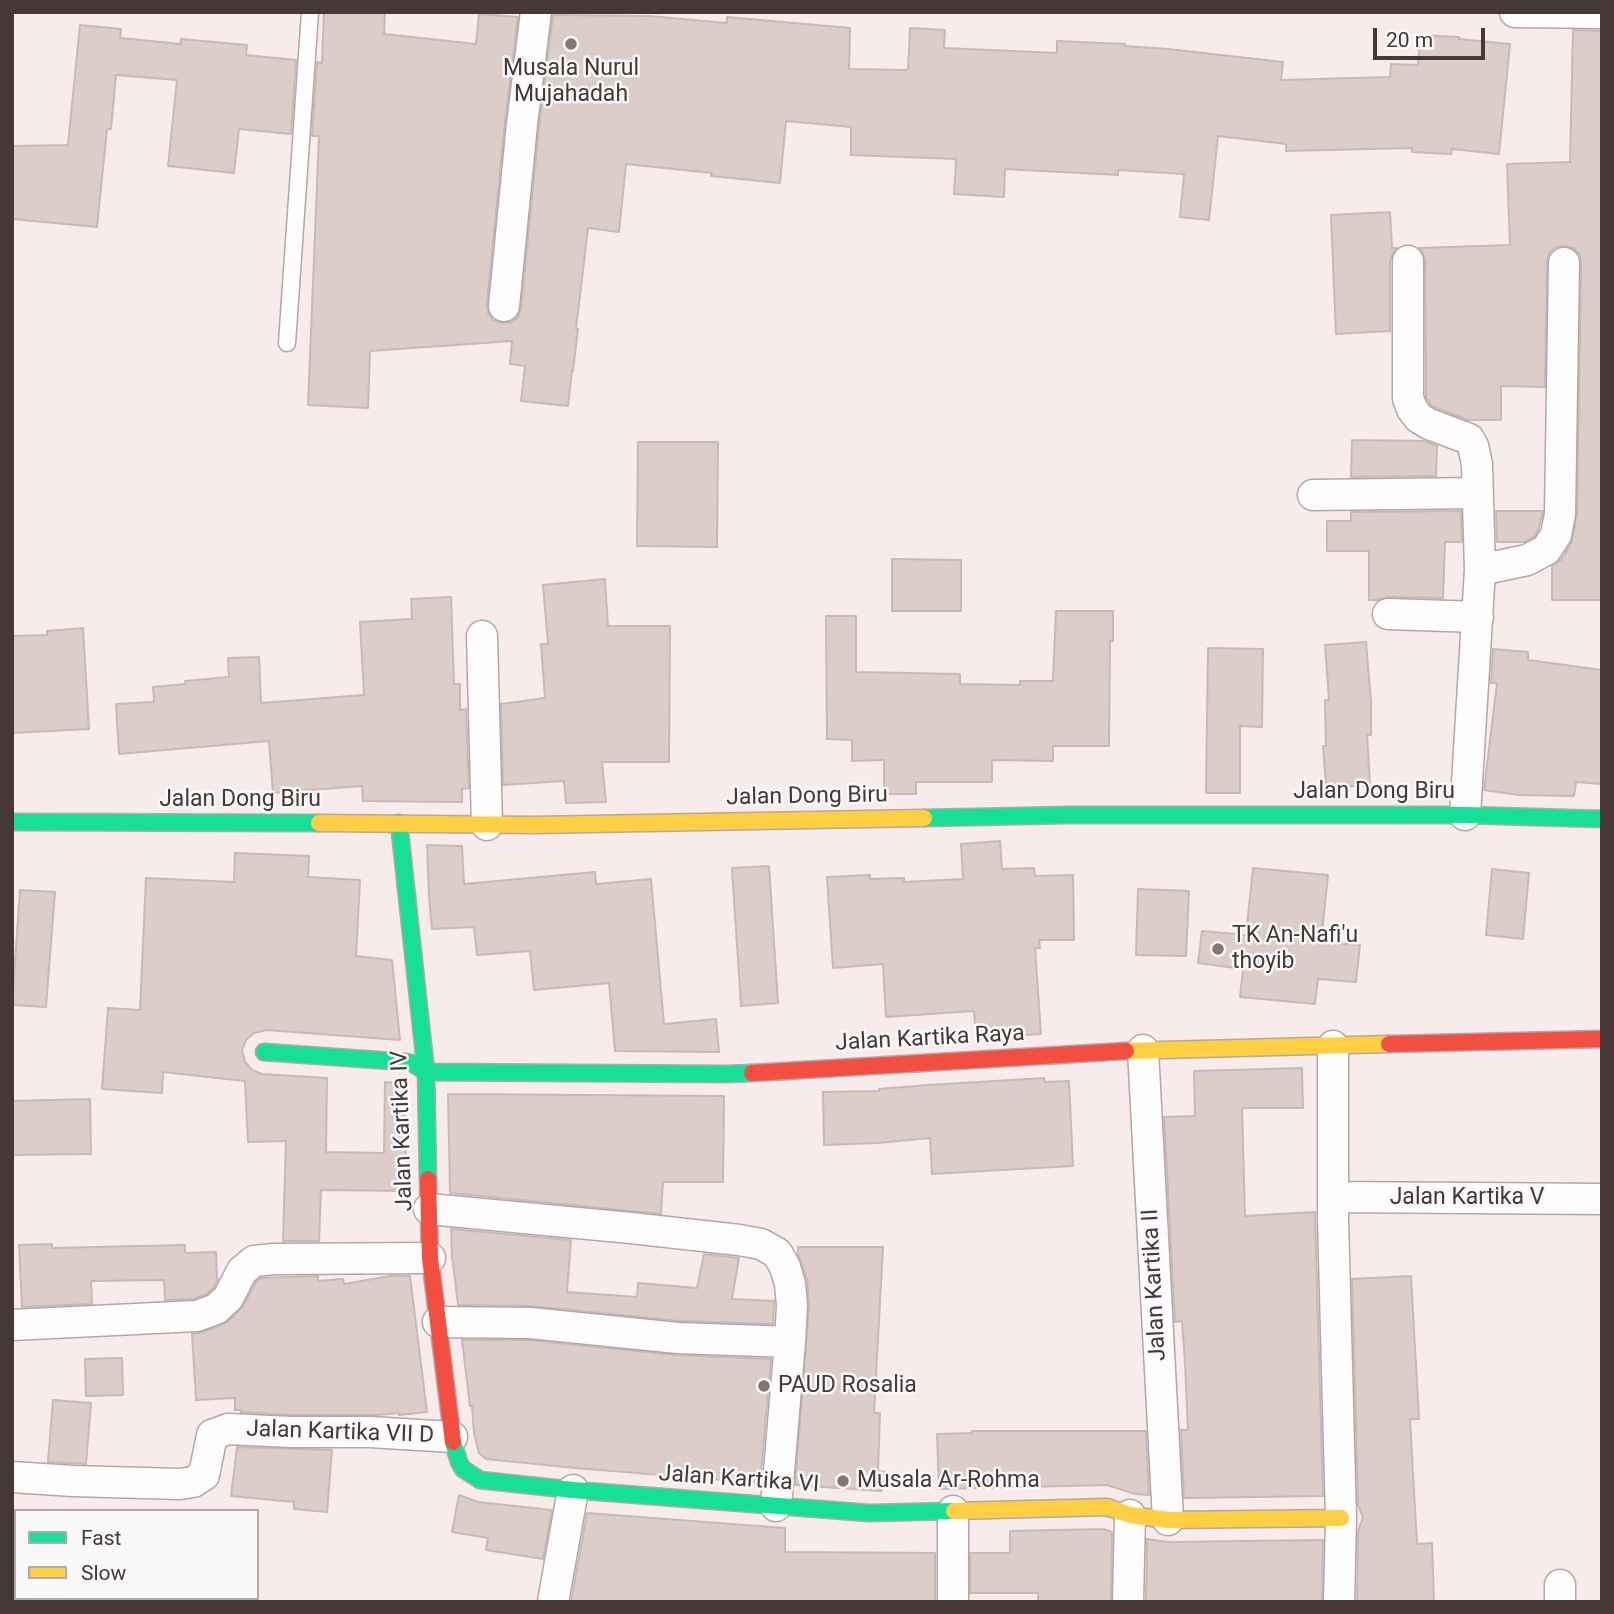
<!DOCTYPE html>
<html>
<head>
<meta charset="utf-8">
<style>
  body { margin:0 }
  #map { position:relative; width:1614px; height:1614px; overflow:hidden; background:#f7ebec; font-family:Roboto,sans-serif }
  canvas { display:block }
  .frame { position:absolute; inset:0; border:14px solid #463738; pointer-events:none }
  .legend { position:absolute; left:14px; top:1509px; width:245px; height:91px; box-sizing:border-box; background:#f9f9f9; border:2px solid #b1abac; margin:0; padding:9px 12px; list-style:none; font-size:21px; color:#463738 }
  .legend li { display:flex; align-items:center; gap:14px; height:35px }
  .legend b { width:35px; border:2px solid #b1abac }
  .scale { position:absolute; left:1373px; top:28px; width:112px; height:32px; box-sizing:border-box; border:4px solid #463738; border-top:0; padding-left:9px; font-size:21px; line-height:24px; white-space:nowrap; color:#463738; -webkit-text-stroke:5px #f9f9f9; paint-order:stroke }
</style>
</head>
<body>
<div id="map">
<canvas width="1614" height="1614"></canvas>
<div class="frame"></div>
<ul class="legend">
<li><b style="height:9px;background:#16e098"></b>Fast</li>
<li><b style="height:9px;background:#ffcf43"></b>Slow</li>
</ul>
<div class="scale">20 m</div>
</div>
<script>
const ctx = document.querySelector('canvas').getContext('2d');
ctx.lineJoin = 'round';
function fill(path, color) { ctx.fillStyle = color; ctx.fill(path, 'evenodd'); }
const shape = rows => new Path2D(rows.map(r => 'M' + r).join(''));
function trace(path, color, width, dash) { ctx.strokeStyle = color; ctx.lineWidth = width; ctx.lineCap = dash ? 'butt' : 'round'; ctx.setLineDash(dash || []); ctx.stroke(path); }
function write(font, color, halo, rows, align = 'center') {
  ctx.font = font + ' Roboto,sans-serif'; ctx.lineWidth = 5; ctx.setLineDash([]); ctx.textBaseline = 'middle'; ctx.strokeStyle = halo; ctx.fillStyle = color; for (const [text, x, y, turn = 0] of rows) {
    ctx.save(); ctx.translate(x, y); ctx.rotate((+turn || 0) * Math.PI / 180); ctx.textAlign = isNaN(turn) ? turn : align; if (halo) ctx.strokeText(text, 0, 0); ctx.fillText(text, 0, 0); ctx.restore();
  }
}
const building = shape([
  [324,12,385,12,384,34,476,44,479,14,518,17,505,122,487,304,488,313,493,320,503,323,512,322,518,317,521,308,539,126,553,15,649,16,727,23,727,17,850,28,849,69,908,70,910,28,945,30,944,48,1057,53,1057,41,1125,44,1124,46,1168,49,1283,62,1281,80,1390,77,1391,64,1418,65,1420,35,1459,37,1459,39,1510,44,1499,154,1452,149,1451,154,1412,152,1412,148,1286,151,1286,144,1218,136,1209,220,1180,217,1184,174,1118,170,1118,175,1005,169,1004,197,954,194,956,159,851,155,851,127,786,121,780,183,711,176,712,173,626,164,619,232,588,228,576,329,578,329,573,371,572,370,568,406,521,401,525,366,510,364,512,341,370,351,368,408,308,405,319,136,312,136,317,62,322,63,324,12],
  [80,25,121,29,120,38,181,44,181,39,247,45,246,55,296,60,291,134,239,129,234,173,168,166,177,80,116,75,111,129,107,129,97,227,12,219,12,146,68,145,80,25],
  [1573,30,1602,31,1602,600,1552,600,1552,566,1561,560,1571,544,1577,514,1581,263,1580,255,1574,248,1564,246,1556,247,1549,253,1547,262,1545,387,1501,386,1501,420,1468,420,1437,408,1431,405,1426,397,1425,261,1423,253,1419,248,1510,245,1507,164,1570,162,1573,30],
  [1390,212,1392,248,1397,248,1393,253,1390,261,1390,331,1336,334,1331,215,1390,212],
  [1352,440,1424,441,1437,446,1436,476,1351,477,1352,440],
  [638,442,718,442,717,547,637,546,638,442],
  [1461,511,1462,542,1445,542,1443,598,1389,597,1378,600,1369,600,1369,551,1327,551,1327,521,1351,521,1351,512,1461,511],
  [1496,511,1543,511,1539,528,1534,537,1524,542,1497,542,1496,511],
  [892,559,961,560,961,611,892,611,892,559],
  [605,579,608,626,670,626,669,762,602,762,606,802,566,803,564,781,503,785,501,704,545,698,541,644,548,644,543,585,605,579],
  [451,597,454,684,460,684,460,710,466,709,469,788,462,789,462,802,363,801,362,786,273,793,269,741,119,754,116,704,154,702,153,687,186,684,185,681,229,677,228,658,259,657,261,703,364,695,360,622,412,619,411,599,451,597],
  [1056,611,1113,611,1113,641,1110,641,1109,746,1053,746,1053,761,992,760,992,782,916,782,916,794,884,794,884,760,852,761,852,740,827,739,826,616,856,616,856,672,960,674,960,684,1020,685,1020,681,1053,681,1056,611],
  [83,628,89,729,12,733,12,636,47,635,47,631,83,628],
  [1366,642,1371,702,1371,735,1367,735,1370,785,1326,788,1323,746,1326,746,1325,700,1329,700,1325,645,1366,642],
  [1208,648,1263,649,1262,727,1240,726,1240,793,1206,793,1208,648],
  [1493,649,1528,652,1528,660,1602,670,1602,784,1576,782,1574,796,1519,795,1484,790,1497,683,1491,683,1493,649],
  [1000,841,1002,869,1034,868,1035,876,1073,875,1074,940,1039,940,1040,948,1035,948,1041,1034,976,1038,974,1011,886,1017,883,964,833,968,827,877,870,875,870,879,904,878,904,882,963,879,961,844,1000,841],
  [427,845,462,846,464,884,595,872,596,884,651,879,664,1024,716,1019,719,1052,615,1051,609,983,534,990,530,951,477,955,474,927,432,929,429,896,427,845],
  [235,853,309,856,308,877,360,880,356,956,392,960,400,1040,266,1030,254,1033,246,1040,242,1050,245,1062,252,1070,262,1074,327,1078,326,1152,384,1153,385,1082,404,1084,407,1191,321,1190,319,1241,283,1241,286,1141,248,1142,245,1081,163,1072,162,1093,102,1089,108,1008,140,1010,146,878,234,882,235,853],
  [769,866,778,1003,741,1006,732,868,769,866],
  [1253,868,1328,875,1321,942,1360,945,1356,982,1318,979,1315,1004,1240,997,1243,969,1198,963,1202,931,1246,935,1253,868],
  [1492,869,1529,873,1523,939,1486,935,1492,869],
  [1138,889,1189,891,1186,956,1136,955,1138,889],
  [20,890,55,892,46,1007,12,1005,20,890],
  [1302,1068,1303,1108,1242,1108,1245,1216,1315,1212,1323,1496,1184,1498,1181,1430,1188,1430,1185,1363,1182,1321,1175,1322,1164,1117,1195,1116,1194,1071,1302,1068],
  [1044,1078,1045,1082,1069,1081,1073,1166,932,1174,930,1138,878,1143,824,1145,823,1092,879,1091,879,1089,928,1085,1044,1078],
  [448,1094,724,1096,723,1182,663,1182,661,1214,450,1193,448,1094],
  [90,1099,91,1154,12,1155,12,1101,90,1099],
  [451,1229,571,1240,567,1292,637,1297,638,1283,697,1288,704,1254,739,1258,732,1299,774,1301,773,1324,679,1321,532,1306,458,1305,452,1256,451,1229],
  [52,1244,52,1248,185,1245,185,1253,216,1252,217,1279,218,1279,214,1287,207,1294,193,1299,165,1300,164,1280,91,1281,92,1304,22,1307,19,1245,52,1244],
  [798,1247,883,1247,874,1413,880,1413,878,1471,884,1472,882,1491,795,1485,809,1306,807,1279,798,1254,798,1247],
  [318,1276,318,1281,343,1279,344,1284,390,1276,410,1276,427,1412,399,1415,399,1413,378,1415,291,1415,241,1412,241,1410,235,1410,235,1398,196,1400,192,1334,203,1332,228,1322,243,1306,256,1282,261,1278,318,1276],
  [1411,1276,1419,1419,1410,1419,1417,1544,1432,1543,1434,1602,1357,1602,1358,1531,1363,1517,1358,1505,1352,1279,1411,1276],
  [462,1340,529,1340,677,1355,771,1359,760,1483,575,1468,486,1459,479,1453,474,1433,472,1406,470,1406,462,1340],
  [122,1358,123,1395,86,1396,85,1359,122,1358],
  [53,1400,91,1403,86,1464,48,1462,53,1400],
  [972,1431,1146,1431,1149,1495,1135,1494,1107,1485,939,1489,937,1434,972,1433,972,1431],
  [237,1447,332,1450,327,1512,294,1509,294,1502,231,1496,237,1447],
  [459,1495,478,1502,552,1510,543,1559,486,1550,488,1538,452,1532,459,1495],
  [587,1513,785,1528,785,1552,935,1553,935,1602,571,1602,587,1513],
  [1103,1529,1112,1532,1111,1602,1038,1602,1038,1593,970,1593,970,1553,1010,1553,1010,1531,1103,1529],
  [1147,1539,1168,1542,1323,1540,1322,1602,1146,1602,1147,1539]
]);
fill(building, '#dccdc8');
trace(building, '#c5bab7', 2);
const lane = shape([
  [287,343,310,12]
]);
const street = shape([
  [1515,12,1602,13],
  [1408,261,1408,398,1412,409,1419,418,1429,424,1469,439,1473,446,1477,464,1480,570,1465,815],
  [504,306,522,124,536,12],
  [1313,495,1476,493],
  [1480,570,1527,560,1546,550,1556,535,1560,514,1564,263],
  [1388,614,1478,617],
  [482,636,487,825],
  [1333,1046,1333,1218,1341,1518,1339,1602],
  [1143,1050,1168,1520],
  [1333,1197,1602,1199],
  [429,1209,631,1228,739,1240,761,1244,777,1253,785,1267,790,1284,792,1305,790,1342,776,1506],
  [438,1322,530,1323,678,1338,790,1342],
  [12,1325,197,1316,216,1309,228,1298,242,1271,254,1261,274,1259,430,1258],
  [12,1477,73,1481,180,1484,193,1482,204,1475,212,1435,228,1429,291,1432,370,1432,452,1437],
  [953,1511,953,1602],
  [12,1576,16,1577],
  [553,1602,573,1490],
  [1128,1602,1130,1515],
  [1560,1602,1560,1585]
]);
const fast = shape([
  [924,818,1069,815,1465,815,1602,819],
  [12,822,319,823],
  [399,823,426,1072,428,1179],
  [264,1052,406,1062,412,1063,426,1072,726,1074,752,1073],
  [453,1442,459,1462,463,1469,480,1480,573,1490,869,1513,954,1511]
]);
const slow = shape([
  [319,823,535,825,924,818],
  [1126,1051,1389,1044],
  [954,1511,1107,1507,1130,1515,1168,1520,1341,1518]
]);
const jam = shape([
  [1389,1044,1602,1039],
  [752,1073,1126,1051],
  [428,1179,430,1258,453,1442]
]);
trace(lane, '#b3a7a8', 19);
trace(street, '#b3a7a8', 33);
trace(fast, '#b3a7a8', 19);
trace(slow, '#b3a7a8', 19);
trace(jam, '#b3a7a8', 19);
trace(lane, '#fefcfc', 16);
trace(street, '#fefcfc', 30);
trace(fast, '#16e098', 16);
trace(slow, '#ffcf43', 16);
trace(jam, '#f24e42', 16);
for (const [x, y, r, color] of [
  [571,44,7,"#847677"],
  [1218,949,7,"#847677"],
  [764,1386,7,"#847677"],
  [843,1481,7,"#847677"]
]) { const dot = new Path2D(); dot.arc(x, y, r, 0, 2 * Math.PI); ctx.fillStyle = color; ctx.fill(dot); trace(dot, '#f9f9f9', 2.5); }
write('23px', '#463738', '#f9f9f9', [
  ["Musala Nurul",571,69,"center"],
  ["Mujahadah",571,95,"center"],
  ["TK An-Nafi'u",1232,936],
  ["thoyib",1232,962],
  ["PAUD Rosalia",778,1386],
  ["Musala Ar-Rohma",857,1481]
], 'left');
write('23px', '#463738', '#f9f9f9', [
  ["Jalan Dong Biru",1374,792],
  ["Jalan Dong Biru",807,797,-1],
  ["Jalan Dong Biru",240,800],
  ["Jalan Kartika Raya",930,1039,-3],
  ["Jalan Kartika IV",403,1131,-92],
  ["Jalan Kartika V",1467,1198],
  ["Jalan Kartika II",1155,1285,-93],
  ["Jalan Kartika VII D",340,1433,2],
  ["Jalan Kartika VI",739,1480,4]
]);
</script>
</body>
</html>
